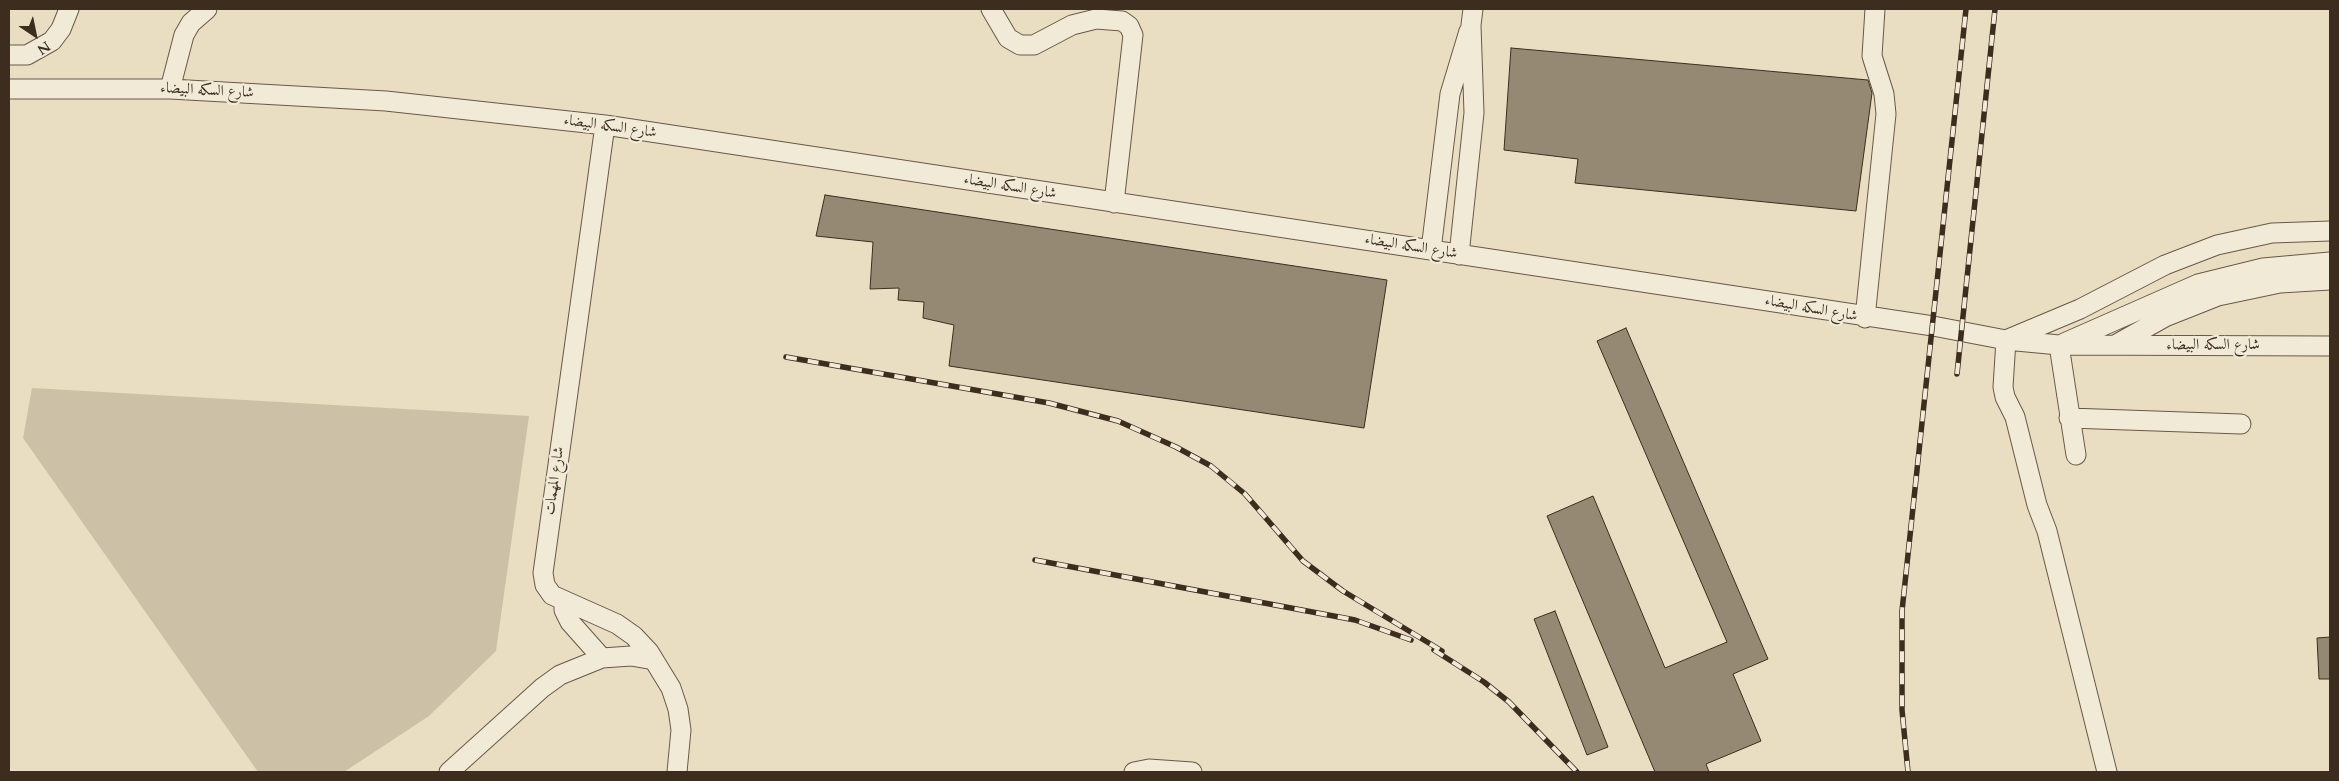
<!DOCTYPE html>
<html>
<head>
<meta charset="utf-8">
<style>
  body { margin:0 }
  #map { position:relative; width:2339px; height:781px; overflow:hidden; background:#eadec2; font-family:Cardo,serif }
  canvas { display:block }
  .frame { position:absolute; inset:0; border:10px solid #3c2d1e; pointer-events:none }
  .north { position:absolute; left:10px; top:10px; width:50px; height:50px; -webkit-text-stroke:4px #f1ead7; paint-order:stroke; rotate:146deg; font-size:14px; font-weight:700; line-height:20px; text-align:center; color:#3c2d1e }
  .north::after { content:''; display:block; margin:auto; width:18px; height:22px; background:#3c2d1e; clip-path:polygon(50% 0,100% 100%,50% 72%,0 100%) }
</style>
</head>
<body>
<div id="map">
<canvas width="2339" height="781"></canvas>
<div class="frame"></div>
<div class="north">N</div>
</div>
<script>
const ctx = document.querySelector('canvas').getContext('2d');
ctx.lineJoin = 'round';
function fill(path, color) { ctx.fillStyle = color; ctx.fill(path, 'evenodd'); }
const shape = rows => new Path2D(rows.map(r => 'M' + r).join(''));
function trace(path, color, width, dash) { ctx.strokeStyle = color; ctx.lineWidth = width; ctx.lineCap = dash ? 'butt' : 'round'; ctx.setLineDash(dash || []); ctx.stroke(path); }
function write(font, color, halo, rows, align = 'center') {
  ctx.font = font + ' Cardo,Amiri,serif'; ctx.lineWidth = 4.5; ctx.setLineDash([]); ctx.textBaseline = 'middle'; ctx.strokeStyle = halo; ctx.fillStyle = color; for (const [text, x, y, turn = 0] of rows) {
    ctx.save(); ctx.translate(x, y); ctx.rotate((+turn || 0) * Math.PI / 180); ctx.textAlign = isNaN(turn) ? turn : align; if (halo) ctx.strokeText(text, 0, 0); ctx.fillText(text, 0, 0); ctx.restore();
  }
}
fill(shape([
  [32,388,529,416,496,651,429,716,344,772,258,772,23,438]
]), '#ccc0a6');
const building = shape([
  [1511,48,1868,80,1872,93,1856,211,1575,183,1578,159,1504,150,1511,48],
  [825,195,1387,280,1364,428,949,366,954,325,923,318,924,302,898,300,899,288,870,289,873,242,816,236,825,195],
  [1626,328,1768,659,1733,674,1761,741,1706,764,1709,772,1655,772,1547,516,1593,496,1665,668,1727,642,1597,341,1626,328],
  [1555,611,1608,747,1587,755,1534,619,1555,611],
  [2330,637,2330,679,2319,679,2317,638,2330,637]
]);
fill(building, '#968973');
trace(building, '#3c2d1e', 1);
const minor = shape([
  [991,9,1008,38,1020,45,1034,45,1072,25,1096,19,1122,21,1129,26,1133,35,1114,203],
  [9,55,27,55,52,41,61,29,69,9],
  [9,89,170,89,386,101,605,125,1933,326,2006,340,2059,345,2330,346],
  [170,89,184,35,191,23,207,9],
  [605,125,543,573,545,585,552,595,617,624,634,636,649,652,671,688,678,709,681,730,677,772],
  [1431,250,1450,94,1469,31],
  [1459,255,1474,113,1471,25,1473,9],
  [1865,318,1886,114,1884,94,1872,56,1875,9],
  [2064,343,2198,284,2263,268,2330,262],
  [2059,345,2076,455],
  [2115,345,2165,317,2218,296,2280,283,2330,280],
  [2069,418,2241,424],
  [564,602,564,610,570,622,602,658],
  [449,772,542,688,560,675,602,658,631,656,654,660],
  [1134,772,1149,769,1192,772],
  [2107,772,2047,531,2037,505,2015,417,2005,397,2003,387,2006,340,2080,309,2165,265,2217,245,2272,233,2330,231]
]);
trace(minor, '#685947', 21);
trace(minor, '#f1ead7', 19);
const rail = shape([
  [786,357,1049,403,1118,421,1176,447,1211,466,1245,494,1303,561,1343,591,1442,651],
  [1957,374,1995,9],
  [1035,560,1355,620,1411,640],
  [1434,650,1484,682,1509,702,1577,772],
  [1908,772,1902,710,1902,611,1966,9]
]);
trace(rail, '#3c2d1e', 5.5);
trace(rail, '#f1ead7', 4, [11]);
write('15px', '#3c2d1e', '#f1ead7', [
  ["شارع السكه البيضاء",207,91,3],
  ["شارع السكه البيضاء",610,127,8],
  ["شارع السكه البيضاء",1010,187,9],
  ["شارع السكه البيضاء",1411,247,9],
  ["شارع السكه البيضاء",1811,309,10],
  ["شارع السكه البيضاء",2213,346],
  ["شارع المهمات",555,481,-82]
]);
</script>
</body>
</html>
